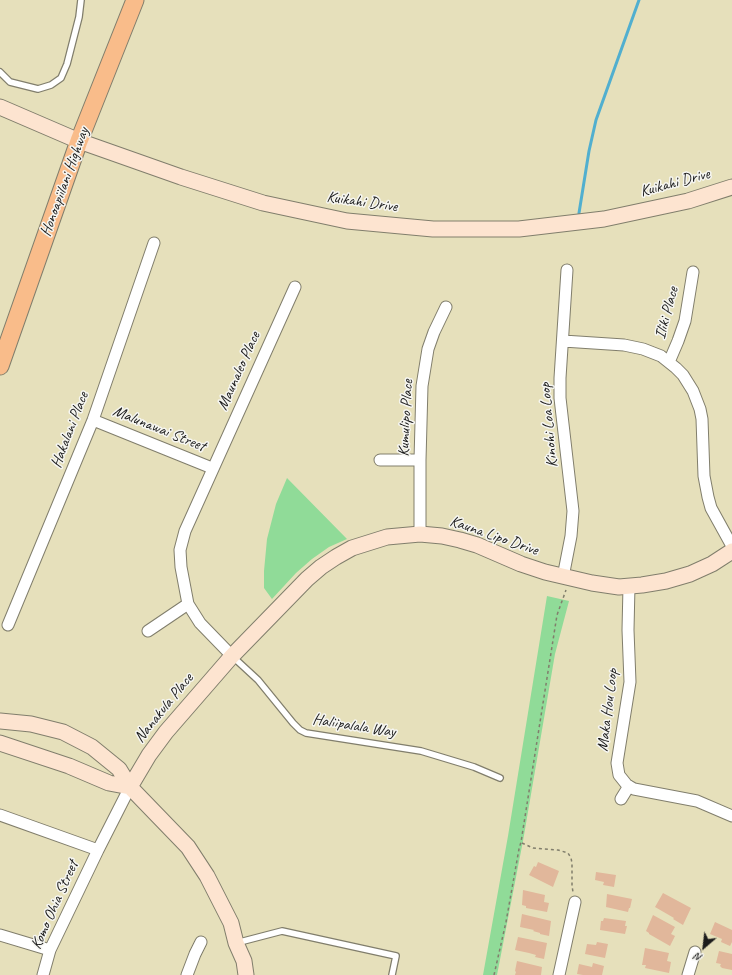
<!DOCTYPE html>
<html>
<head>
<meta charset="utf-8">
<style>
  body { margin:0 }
  #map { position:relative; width:732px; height:975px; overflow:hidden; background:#e6e0bb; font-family:Caveat,sans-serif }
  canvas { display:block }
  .north { position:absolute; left:684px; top:927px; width:40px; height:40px; -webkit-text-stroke:3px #f6f6f2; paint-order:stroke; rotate:208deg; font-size:11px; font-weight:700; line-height:16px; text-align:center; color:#1c1c1c }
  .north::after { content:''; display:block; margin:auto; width:14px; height:18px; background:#1c1c1c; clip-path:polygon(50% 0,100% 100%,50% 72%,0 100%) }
</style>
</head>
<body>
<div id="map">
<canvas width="732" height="975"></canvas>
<div class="north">N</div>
</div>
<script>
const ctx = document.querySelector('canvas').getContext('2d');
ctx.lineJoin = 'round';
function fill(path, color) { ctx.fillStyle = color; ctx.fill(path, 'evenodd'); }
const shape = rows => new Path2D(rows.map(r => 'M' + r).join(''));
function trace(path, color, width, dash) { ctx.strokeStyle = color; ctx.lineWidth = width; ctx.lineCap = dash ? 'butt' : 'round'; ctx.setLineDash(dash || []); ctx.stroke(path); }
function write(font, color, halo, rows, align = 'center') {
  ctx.font = font + ' Caveat,sans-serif'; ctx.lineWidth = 3; ctx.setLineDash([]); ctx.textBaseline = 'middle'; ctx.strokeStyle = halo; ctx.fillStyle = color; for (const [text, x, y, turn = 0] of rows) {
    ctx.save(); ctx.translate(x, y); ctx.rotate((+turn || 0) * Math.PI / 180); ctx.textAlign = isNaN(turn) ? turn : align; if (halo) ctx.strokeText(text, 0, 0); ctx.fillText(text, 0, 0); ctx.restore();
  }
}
fill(shape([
  [287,478,347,539,329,547,312,559,296,573,272,599,264,588,264,571,267,539,276,504],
  [547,596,569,601,555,654,523,841,497,975,483,975,508,836]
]), '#90db98');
trace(shape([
  [579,213,589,151,596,120,639,0]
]), '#51afcf', 3);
fill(shape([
  [538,862,559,871,553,887,529,875,534,866,536,867],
  [596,872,616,875,614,887,603,885,604,882,595,880],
  [523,890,545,895,544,902,549,903,547,912,526,908,526,906,522,905],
  [663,893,691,908,683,925,673,919,674,918,655,907],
  [607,894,632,899,630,908,629,908,628,912,606,907],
  [522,914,551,921,549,936,540,934,540,933,533,931,534,930,520,927],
  [653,915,675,927,671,934,675,936,670,946,649,934,649,933,646,931],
  [604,918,626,921,625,926,627,926,625,934,600,930,601,921,603,921],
  [715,922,732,930,732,942,730,946,721,942,722,939,710,934],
  [518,937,547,943,544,959,535,957,536,955,529,953,515,950],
  [597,942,608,944,605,958,585,954,587,944,596,945],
  [645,948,669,953,667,961,671,962,669,973,645,968,646,965,642,965],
  [719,951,732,954,732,970,722,968,720,966,721,964,716,963],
  [517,961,542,967,541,975,515,975,516,972,515,971],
  [593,963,604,966,602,975,583,975,577,974,579,964,592,967]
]), '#e1b79b');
const lane = shape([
  [0,72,10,82,38,89,51,85,61,78,67,64,79,17,81,0],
  [232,656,258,680,293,723,300,730,306,733,421,751,474,767,500,778],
  [236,943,282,931,396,956,392,975]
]);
const street = shape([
  [563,341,624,345,643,349,661,356,676,368,683,375,693,391,700,409,702,419,704,476,708,497,711,508,732,546],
  [669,362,678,341,685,321,693,272],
  [93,420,212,468],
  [380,460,420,460],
  [420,534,420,460,422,386,428,349,434,332,446,307],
  [563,577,571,536,573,511,560,398,560,378,567,270],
  [629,586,628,630,630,682,617,763,619,775,627,785,634,789,697,801,732,816],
  [8,625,93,420,154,243],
  [148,631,188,604],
  [232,656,200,623,188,604,181,567,180,550,185,531,295,287],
  [621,799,629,786],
  [0,815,98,850],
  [0,935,50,950],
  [43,975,50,950,98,850,130,787],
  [187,975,195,954,201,942],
  [559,975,575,902],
  [688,975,695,952]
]);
const secondary = shape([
  [0,107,79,141,181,177,263,203,347,221,433,229,519,229,604,219,688,201,732,187],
  [0,721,31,724,63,732,92,747,119,769,130,787,188,847,207,876,231,923,236,943,244,961,246,975],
  [0,743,69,766,109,783,130,787],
  [130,787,149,755,166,732,232,656,307,579,321,567,336,557,352,548,387,537,420,534,442,536,460,540,477,545,521,564,545,572,592,583,619,587,642,585,666,581,690,574,712,564,732,551]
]);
const primary = shape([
  [0,366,79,141,135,0]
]);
trace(lane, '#817e6c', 8);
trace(street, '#817e6c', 13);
trace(secondary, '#817e6c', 17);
trace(primary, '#817e6c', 19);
trace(shape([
  [522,843,533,848,558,850,568,853,571,858,572,863,572,886,573,892],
  [494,975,506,922,519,849,521,842,557,615,566,590]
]), '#817e6c', 1.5, [3, 3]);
trace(lane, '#fff', 5.5);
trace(street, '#fff', 11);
trace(secondary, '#fde4d0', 15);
trace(primary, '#f9bc8a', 17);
write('16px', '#1c1c1c', '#f6f6f2', [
  ["Honoapiilani Highway",65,182,-70],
  ["Kuikahi Drive",675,183,-15],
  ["Kuikahi Drive",362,202,8],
  ["Iliki Place",667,313,-75],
  ["Maunaleo Place",239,371,-66],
  ["Kumulipo Place",406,418,-87],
  ["Kinohi Loa Loop",549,425,-95],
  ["Malunawai Street",159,429,22],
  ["Hakalani Place",70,430,-69],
  ["Kauna Lipo Drive",494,536,19],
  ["Nanakula Place",164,708,-51],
  ["Maka Hou Loop",608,710,-83],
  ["Haliipalala Way",354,726,9],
  ["Komo Ohia Street",55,905,-66]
]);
</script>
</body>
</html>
